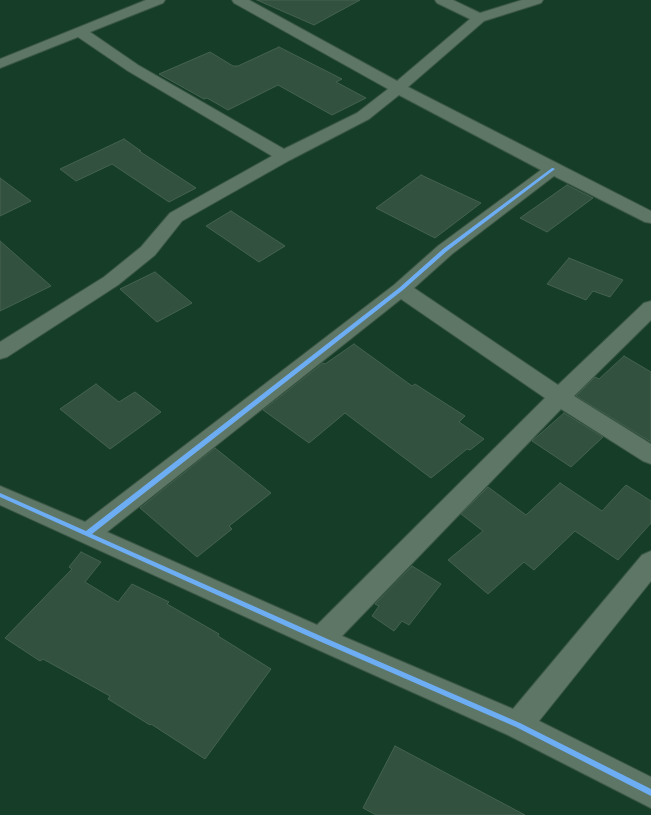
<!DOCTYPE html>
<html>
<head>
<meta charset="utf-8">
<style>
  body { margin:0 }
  canvas { display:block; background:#163d27 }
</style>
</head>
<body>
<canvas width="651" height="815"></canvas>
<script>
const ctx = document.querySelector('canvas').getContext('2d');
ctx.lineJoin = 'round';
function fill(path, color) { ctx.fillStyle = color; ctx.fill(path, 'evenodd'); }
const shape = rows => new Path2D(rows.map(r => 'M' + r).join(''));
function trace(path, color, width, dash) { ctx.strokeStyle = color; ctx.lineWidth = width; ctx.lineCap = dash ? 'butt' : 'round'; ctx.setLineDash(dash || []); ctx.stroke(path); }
const building = shape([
  [257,0,360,0,314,25,257,0],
  [279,47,342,79,336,82,366,98,332,115,278,85,228,110,207,98,204,99,159,74,210,52,233,66,238,66,279,47],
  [124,139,141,151,139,151,196,188,169,202,112,164,76,181,60,169,124,139],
  [421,175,481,203,435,238,376,208,421,175],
  [0,178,31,201,0,216,0,178],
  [567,185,593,198,547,232,520,218,567,185],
  [231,211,285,246,259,262,206,226,231,211],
  [0,241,51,286,0,311,0,241],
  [569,258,623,280,610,297,593,291,586,300,547,284,569,258],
  [155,272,192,303,157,322,120,289,155,272],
  [354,344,412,386,415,384,465,416,459,422,484,439,470,450,467,449,431,478,345,413,309,443,263,410,323,363,325,364,354,344],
  [624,356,651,372,651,442,576,396,595,377,599,379,624,356],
  [96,384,119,402,135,392,161,412,110,449,60,409,96,384],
  [564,413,603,437,571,467,532,441,564,413],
  [215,448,271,493,229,526,232,529,197,557,140,508,215,448],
  [560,483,602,511,626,485,651,501,651,523,618,560,575,531,534,570,524,562,488,594,448,560,483,531,461,514,488,487,526,515,560,483],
  [81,552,101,562,85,582,118,602,132,584,169,602,167,604,219,634,218,636,271,669,205,759,151,724,150,725,108,699,110,696,43,659,40,661,5,638,72,569,69,567,81,552],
  [412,566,441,584,409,625,402,621,394,631,372,616,379,606,375,604,412,566],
  [395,746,525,815,376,815,363,808,395,746]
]);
fill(building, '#33513f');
trace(building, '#44624f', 1);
const minor = shape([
  [146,0,165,0,163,3,90,32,138,65,284,149,357,113,388,89,234,3,232,0,249,0,397,81,470,19,437,3,435,0,453,0,480,13,522,0,543,0,541,3,484,21,408,87,651,211,651,223,645,222,554,176,452,254,414,288,558,385,644,303,651,301,651,320,574,396,651,444,651,464,643,461,561,409,342,636,513,709,642,555,651,551,651,581,539,721,651,777,651,808,508,735,312,647,0,505,0,486,85,522,394,285,438,246,541,170,399,95,369,119,290,160,182,221,155,255,118,285,7,357,0,359,0,342,104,277,141,247,170,213,272,156,128,71,78,37,0,68,0,59,146,0],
  [401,299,545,398,317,625,107,532,401,299]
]);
trace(minor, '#3b5745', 2);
fill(minor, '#5e7665');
fill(shape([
  [552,168,553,168,555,169,447,251,403,290,92,534,323,637,520,723,651,789,651,796,516,727,319,641,0,497,0,493,86,531,399,288,443,249,552,168]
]), '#6dadf4');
</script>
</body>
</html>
